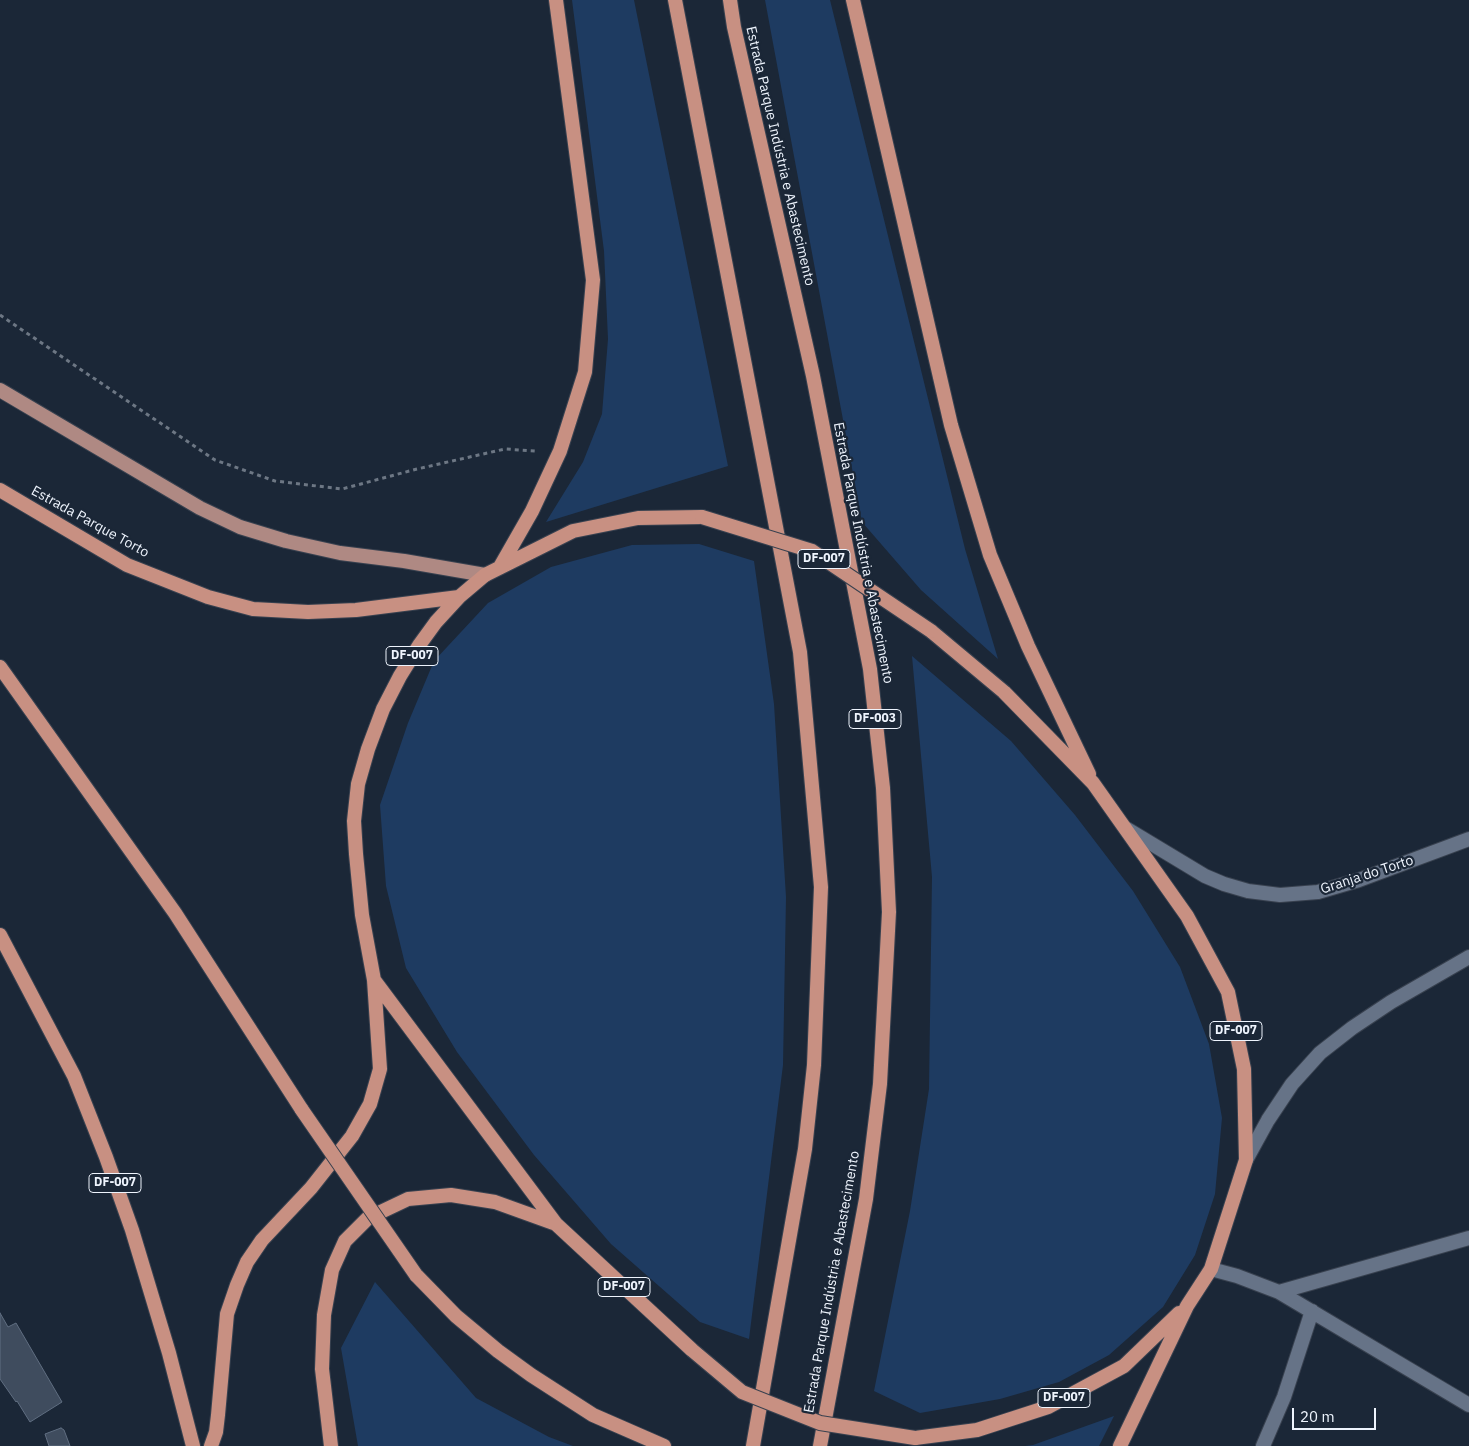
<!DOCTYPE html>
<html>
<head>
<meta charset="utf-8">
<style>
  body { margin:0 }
  #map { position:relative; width:1469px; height:1446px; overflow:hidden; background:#1b2737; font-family:"IBM Plex Sans",sans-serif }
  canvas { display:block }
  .scale { position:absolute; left:1292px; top:1408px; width:84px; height:22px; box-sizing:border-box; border:2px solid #eef4fd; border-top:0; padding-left:6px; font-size:15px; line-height:18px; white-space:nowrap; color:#eef4fd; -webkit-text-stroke:4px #1b2737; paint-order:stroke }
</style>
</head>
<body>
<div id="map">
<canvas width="1469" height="1446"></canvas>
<div class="scale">20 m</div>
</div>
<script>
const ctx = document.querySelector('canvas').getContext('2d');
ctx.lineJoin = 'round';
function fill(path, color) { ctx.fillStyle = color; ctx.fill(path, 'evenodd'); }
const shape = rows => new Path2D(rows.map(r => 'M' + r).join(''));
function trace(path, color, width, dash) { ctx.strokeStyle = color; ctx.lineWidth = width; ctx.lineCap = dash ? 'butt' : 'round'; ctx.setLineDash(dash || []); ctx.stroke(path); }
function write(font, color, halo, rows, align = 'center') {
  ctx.font = font + ' "IBM Plex Sans",sans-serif'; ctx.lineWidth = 4.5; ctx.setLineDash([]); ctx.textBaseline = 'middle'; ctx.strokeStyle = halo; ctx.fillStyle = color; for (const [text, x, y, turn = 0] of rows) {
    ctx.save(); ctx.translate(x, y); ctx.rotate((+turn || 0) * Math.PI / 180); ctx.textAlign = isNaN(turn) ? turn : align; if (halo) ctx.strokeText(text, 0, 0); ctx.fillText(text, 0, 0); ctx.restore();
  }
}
fill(shape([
  [572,0,634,0,728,466,546,522,583,462,602,414,608,339,604,251],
  [765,0,830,0,965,549,998,659,921,590,862,522],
  [699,544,754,561,774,704,786,897,783,1065,749,1339,700,1322,611,1244,534,1155,457,1052,406,968,386,886,380,805,408,723,434,661,488,603,551,567,632,545],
  [912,656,1011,741,1075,815,1133,891,1180,967,1209,1044,1222,1118,1215,1194,1195,1255,1163,1307,1109,1355,1059,1382,1000,1399,920,1413,874,1391,910,1211,929,1089,932,877],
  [375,1282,476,1398,549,1437,573,1446,358,1446,341,1348],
  [1114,1416,1099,1446,1025,1446,1033,1445]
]), '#1e3b61');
const building = shape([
  [0,1313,8,1327,16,1323,62,1402,30,1422,17,1401,16,1402,0,1379,0,1313],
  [61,1428,64,1430,70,1446,49,1446,45,1434,61,1428]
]);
fill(building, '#3f4c5e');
trace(building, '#606e81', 1);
const minor = shape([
  [1211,1269,1237,1276,1279,1292,1469,1405],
  [1279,1292,1469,1238],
  [1263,1446,1284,1397,1312,1311]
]);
const tertiary = shape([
  [1127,829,1205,876,1224,884,1248,891,1280,895,1318,892,1359,880,1469,839],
  [1246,1160,1268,1120,1292,1084,1320,1053,1352,1028,1391,1002,1469,957]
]);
const primary = shape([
  [0,390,200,508,240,527,286,541,340,553,404,561,485,575]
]);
const trunk = shape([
  [675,0,800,652,821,887,814,1065,805,1149,753,1446],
  [730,0,734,27,813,376,870,669,883,788,889,912,880,1084,866,1199,820,1446],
  [853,0,951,425,990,555,1028,646,1089,774],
  [0,490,127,565,208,597,253,609,308,612,356,610,459,597],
  [500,567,532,511,560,451,585,372,593,280,556,0],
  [931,631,1004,692,1093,783,1187,916,1228,992,1244,1069,1246,1160,1211,1269,1187,1306,1120,1446],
  [0,667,175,913,302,1110],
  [0,935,74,1076,106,1157,132,1230,169,1353,193,1446],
  [374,980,556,1224,692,1350],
  [416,1275,456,1316,498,1351,531,1375,593,1415,664,1446],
  [915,1438,977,1430,1048,1407,1124,1366,1179,1313],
  [211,1446,216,1432,218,1415,227,1314,237,1285,247,1262,262,1240,311,1188,352,1136,370,1104,380,1069,374,980,362,915,356,854,354,821,358,784,368,749,383,709,400,676,420,644,436,622,459,597,485,575,573,531,638,518,702,517],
  [331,1446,322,1369,324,1315,332,1270,345,1241,368,1218,408,1199,451,1195,495,1202,556,1224]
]);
trace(minor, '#38414f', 16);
trace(tertiary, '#38414f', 16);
trace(primary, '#38414f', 16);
trace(trunk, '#38414f', 16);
trace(shape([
  [0,315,215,460,275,481,342,489,417,469,505,449,536,451]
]), '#6d7784', 3, [4, 4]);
trace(minor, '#667387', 14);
trace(tertiary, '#667387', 14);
trace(primary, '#af8983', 14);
trace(trunk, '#c89082', 14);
const trunkBridge = shape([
  [702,517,812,551,931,631],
  [302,1110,416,1275],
  [692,1350,742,1392,820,1423,915,1438]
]);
trace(trunkBridge, '#38414f', 16, []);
trace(trunkBridge, '#c89082', 14);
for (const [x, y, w] of [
  [824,559,52],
  [412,656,52],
  [875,719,52],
  [1236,1031,52],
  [115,1183,52],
  [624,1287,52],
  [1064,1398,52]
]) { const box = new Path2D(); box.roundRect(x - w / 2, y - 9.5, w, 19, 4); ctx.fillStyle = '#1b2737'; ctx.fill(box); trace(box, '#eef4fd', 1); }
write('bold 12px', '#eef4fd', null, [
  ["DF-007",824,559],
  ["DF-007",412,656],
  ["DF-003",875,719],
  ["DF-007",1236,1031],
  ["DF-007",115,1183],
  ["DF-007",624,1287],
  ["DF-007",1064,1398]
]);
write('14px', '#eef4fd', '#1b2737', [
  ["Estrada Parque Indústria e Abastecimento",780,156,77],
  ["Estrada Parque Torto",90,522,29],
  ["Estrada Parque Indústria e Abastecimento",863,553,79],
  ["Granja do Torto",1367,875,-18],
  ["Estrada Parque Indústria e Abastecimento",832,1282,-80]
]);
</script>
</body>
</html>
